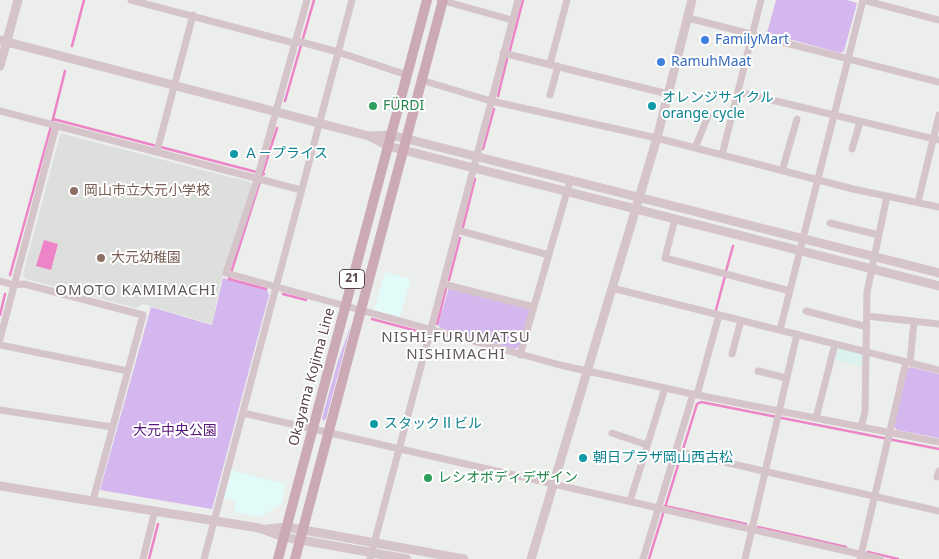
<!DOCTYPE html>
<html>
<head>
<meta charset="utf-8">
<style>
  body { margin:0 }
  canvas { display:block; background:#ebeeeb }
</style>
</head>
<body>
<canvas width="939" height="559"></canvas>
<script>
const ctx = document.querySelector('canvas').getContext('2d');
ctx.lineJoin = 'round';
function fill(path, color) { ctx.fillStyle = color; ctx.fill(path, 'evenodd'); }
const shape = rows => new Path2D(rows.map(r => 'M' + r).join(''));
function trace(path, color, width, dash) { ctx.strokeStyle = color; ctx.lineWidth = width; ctx.lineCap = dash ? 'butt' : 'round'; ctx.setLineDash(dash || []); ctx.stroke(path); }
function write(font, color, halo, rows, align = 'center') {
  ctx.font = font + ' "Noto Sans","Noto Sans JP",sans-serif'; ctx.lineWidth = 4; ctx.setLineDash([]); ctx.textBaseline = 'middle'; ctx.strokeStyle = halo; ctx.fillStyle = color; for (const [text, x, y, turn = 0] of rows) {
    ctx.save(); ctx.translate(x, y); ctx.rotate((+turn || 0) * Math.PI / 180); ctx.textAlign = isNaN(turn) ? turn : align; if (halo) ctx.strokeText(text, 0, 0); ctx.fillText(text, 0, 0); ctx.restore();
  }
}
fill(shape([
  [385,272,411,279,400,317,374,310],
  [231,470,286,484,281,504,260,517,234,512,236,501,224,498]
]), '#e2fbf8');
fill(shape([
  [63,134,253,183,220,285,212,324,143,304,136,308,26,279,23,274,60,135]
]), '#dddfdd');
fill(shape([
  [776,0,847,0,857,3,844,51,840,53,767,33],
  [223,278,267,290,269,295,212,509,100,490,151,307,212,325],
  [449,288,528,307,530,310,519,347,515,349,440,328,438,324],
  [351,325,326,419,323,421,322,418,338,361],
  [911,367,939,374,939,438,897,430,893,426,907,369]
]), '#d4b7ee');
fill(shape([
  [838,348,863,355,863,367,833,359]
]), '#daf1ed');
fill(shape([
  [44,240,58,244,51,270,36,266]
]), '#ec84c7');
trace(shape([
  [72,46,84,0],
  [510,50,523,0],
  [498,96,507,59],
  [285,101,314,0],
  [53,119,65,71],
  [483,149,494,109],
  [463,227,475,179],
  [726,271,733,246],
  [10,275,53,119,264,174],
  [229,279,277,128],
  [229,279,266,289],
  [449,280,460,238],
  [283,294,306,300],
  [716,310,725,276],
  [0,315,5,294],
  [372,319,421,332],
  [437,324,446,289],
  [665,506,746,524],
  [758,527,846,547],
  [868,552,898,559],
  [149,559,158,524],
  [649,559,697,404,701,402,939,449]
]), '#ec84c7', 2.5);
trace(shape([
  [131,0,294,43,301,42,338,52,407,75],
  [307,0,256,183,226,273,560,365,697,395,939,442],
  [440,0,512,20],
  [863,0,939,20],
  [688,18,939,82],
  [503,53,668,94],
  [550,64,567,0],
  [421,80,491,101,657,138,853,189,939,207],
  [738,92,939,140],
  [550,95,558,66],
  [0,111,301,190],
  [695,148,708,116],
  [852,149,860,122],
  [157,151,193,15],
  [722,155,761,0],
  [782,171,797,119],
  [918,202,939,115],
  [675,219,665,258,790,291],
  [830,223,879,235],
  [457,230,549,255],
  [0,281,14,285,24,284,143,315,93,500],
  [443,284,534,307],
  [612,288,939,370],
  [806,311,867,327],
  [867,316,939,324],
  [780,330,863,0],
  [0,339,56,126],
  [0,345,128,371],
  [732,354,741,320],
  [520,355,570,181],
  [910,363,914,321],
  [758,371,786,378],
  [697,395,719,315],
  [0,410,112,427],
  [243,413,881,559],
  [816,418,835,344],
  [861,427,865,412,867,292,887,196],
  [612,433,647,445],
  [676,451,939,511],
  [937,477,939,471],
  [630,501,665,388],
  [143,559,155,510],
  [204,559,352,0],
  [370,559,518,0],
  [643,559,693,394],
  [745,559,797,334],
  [860,559,906,362]
]), '#d6c4cb', 7);
trace(shape([
  [0,40,369,136,388,146,403,150,939,286],
  [0,66,18,0],
  [370,136,391,135,939,273],
  [0,486,259,528,284,537,407,559],
  [267,529,287,527,464,559],
  [531,559,657,138,692,0]
]), '#d6c4cb', 9);
trace(shape([
  [278,559,427,0],
  [295,559,443,0]
]), '#cbaab6', 10);
for (const [x, y, r, color] of [
  [705,40,5,"#3f7fe0"],
  [661,62,5,"#3f7fe0"],
  [373,106,5,"#2e9e5b"],
  [652,106,5,"#0f9aa8"],
  [234,154,5,"#0f9aa8"],
  [74,191,5,"#8d6e63"],
  [101,258,5,"#8d6e63"],
  [374,424,5,"#0f9aa8"],
  [583,458,5,"#0f9aa8"],
  [428,478,5,"#2e9e5b"]
]) { const dot = new Path2D(); dot.arc(x, y, r, 0, 2 * Math.PI); ctx.fillStyle = color; ctx.fill(dot); trace(dot, '#fff', 2); }
for (const [x, y, w] of [
  [352,279,25]
]) { const box = new Path2D(); box.roundRect(x - w / 2, y - 9.5, w, 19, 4); ctx.fillStyle = '#fff'; ctx.fill(box); trace(box, '#59444c', 1); }
write('bold 12px', '#59444c', null, [
  ["21",352,279]
]);
write('14px', '#366cbe', '#fff', [
  ["FamilyMart",715,40],
  ["RamuhMaat",671,62]
], 'left');
write('14px', '#0d838f', '#fff', [
  ["オレンジサイクル",662,98],
  ["orange cycle",662,114],
  ["Ａ－プライス",244,154],
  ["スタックⅡビル",384,424],
  ["朝日プラザ岡山西古松",593,458]
], 'left');
write('14px', '#27864d', '#fff', [
  ["FÜRDI",383,106],
  ["レシオボディデザイン",438,478]
], 'left');
write('14px', '#785e54', '#fff', [
  ["岡山市立大元小学校",84,191],
  ["大元幼稚園",111,258]
], 'left');
write('14px', '#59444c', '#fff', [
  ["Okayama Kojima Line",312,377,-75]
]);
write('14px', '#551579', '#fff', [
  ["大元中央公園",175,431]
]);
ctx.letterSpacing = '1px';
write('15px', '#60585b', '#fff', [
  ["OMOTO KAMIMACHI",136,291],
  ["NISHI-FURUMATSU",456,338],
  ["NISHIMACHI",456,355]
]);
ctx.letterSpacing = '0px';
</script>
</body>
</html>
